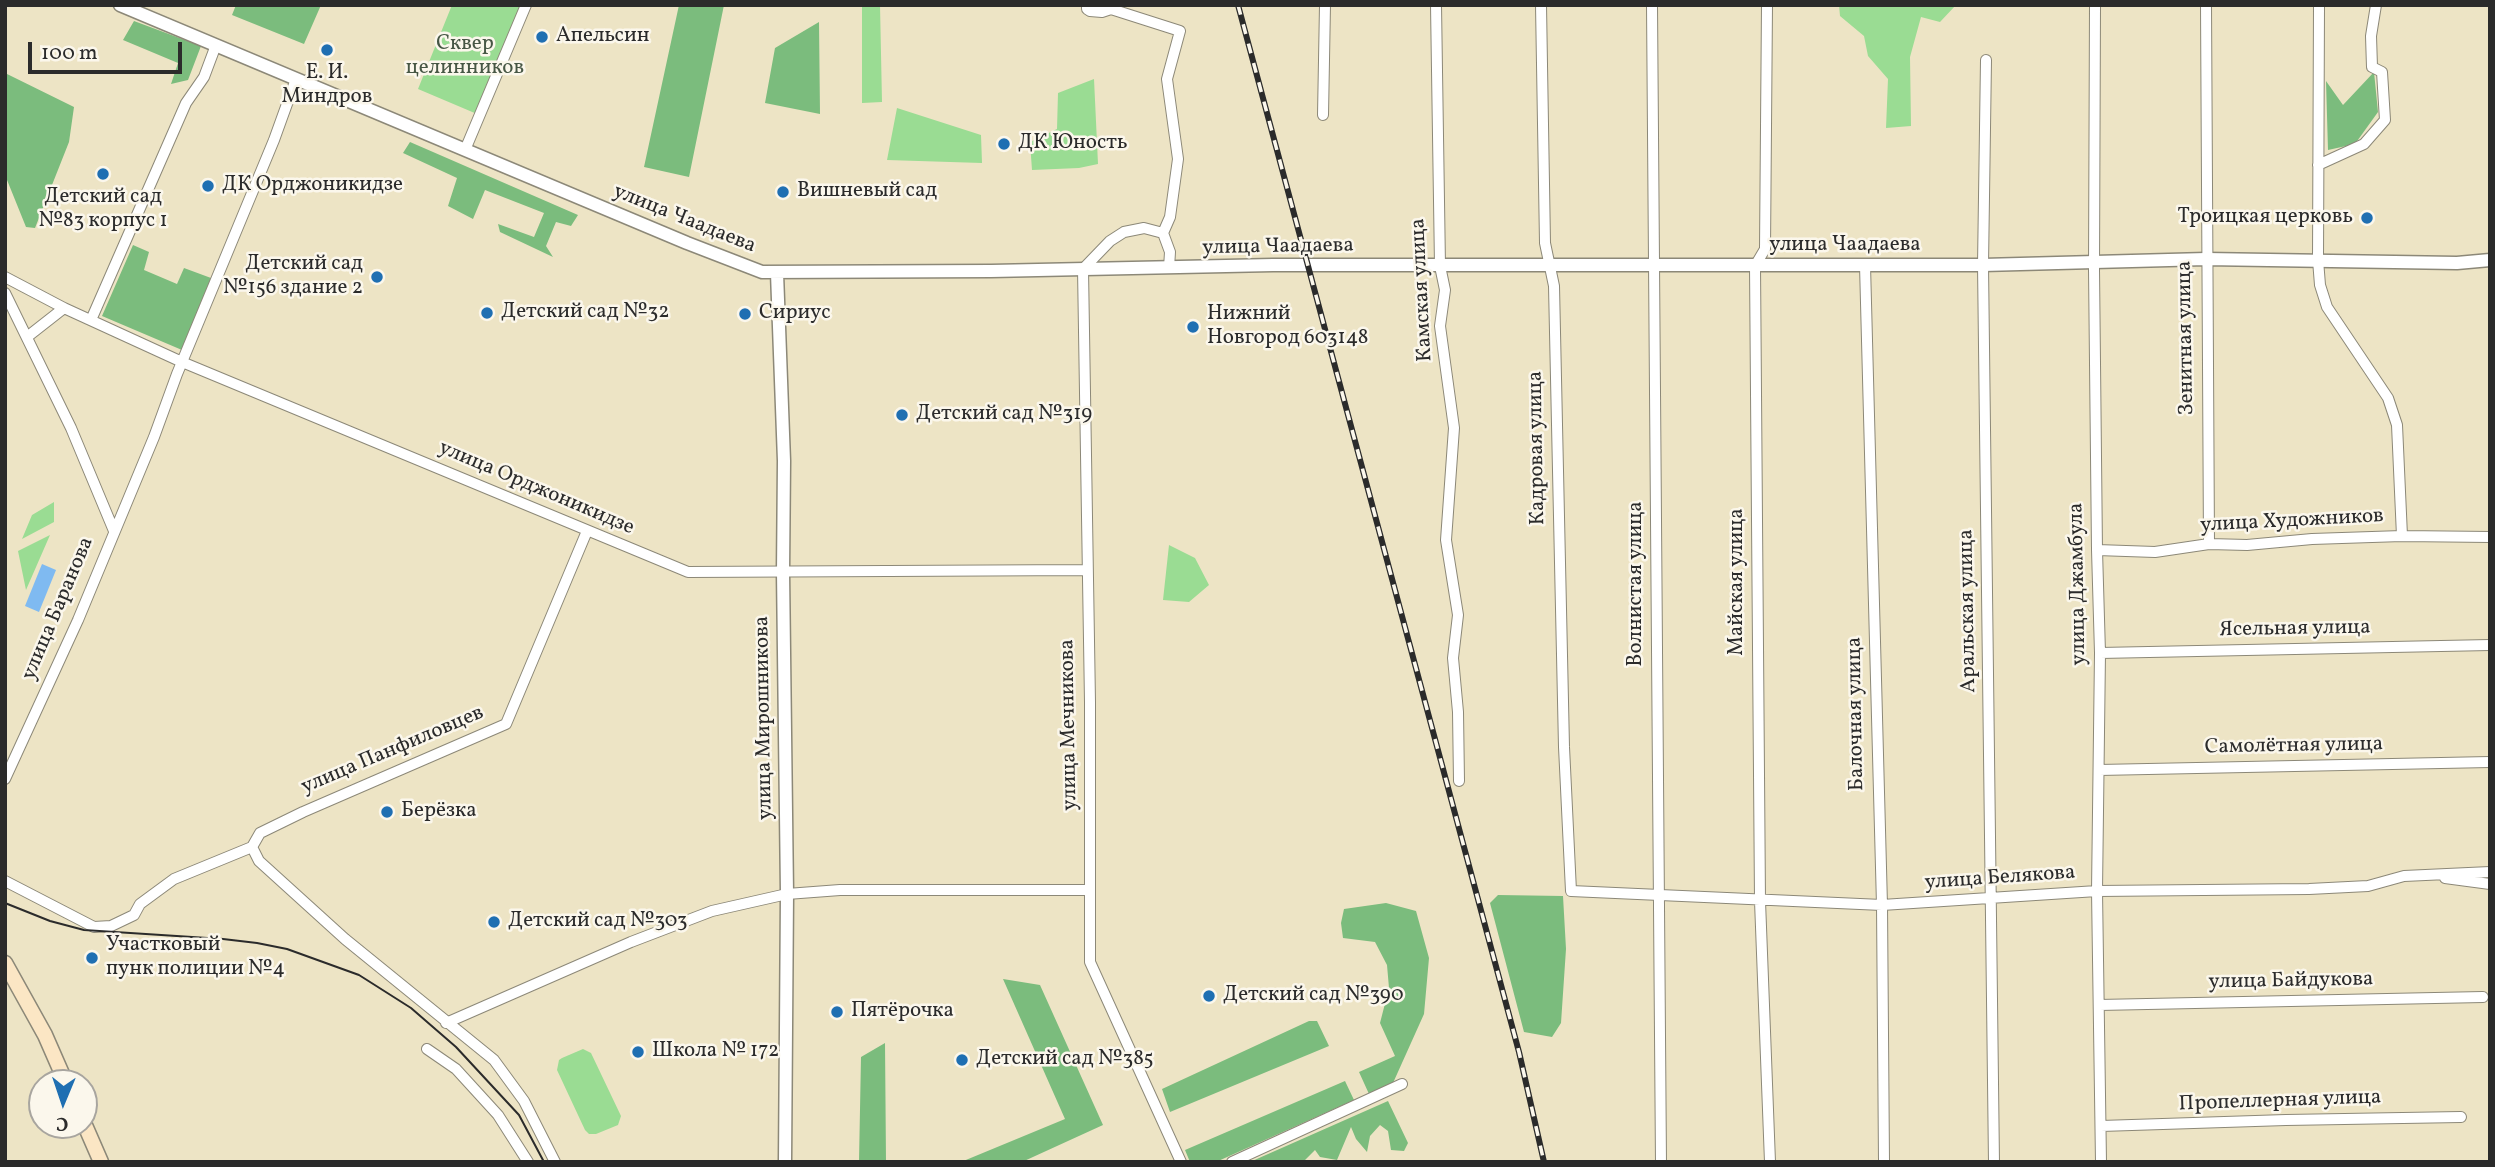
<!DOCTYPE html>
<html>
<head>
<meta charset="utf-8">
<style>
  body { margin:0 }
  #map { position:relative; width:2495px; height:1167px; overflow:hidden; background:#ede4c5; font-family:Vollkorn,serif }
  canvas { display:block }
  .frame { position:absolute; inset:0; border:7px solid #2b2b2b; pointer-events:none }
  .north { position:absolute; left:28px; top:1069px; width:70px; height:70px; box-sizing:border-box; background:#fbf7ec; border:2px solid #a8a59f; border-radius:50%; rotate:182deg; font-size:19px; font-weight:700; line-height:28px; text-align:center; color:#2b2b2b }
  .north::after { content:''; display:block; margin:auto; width:24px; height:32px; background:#1f6fb2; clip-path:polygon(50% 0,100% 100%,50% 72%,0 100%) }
  .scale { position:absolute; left:28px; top:42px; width:154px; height:32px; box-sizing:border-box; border:4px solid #2b2b2b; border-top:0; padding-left:9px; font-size:21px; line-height:24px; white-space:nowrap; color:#2b2b2b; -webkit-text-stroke:5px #fbf7ec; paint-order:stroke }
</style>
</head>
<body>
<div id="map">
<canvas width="2495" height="1167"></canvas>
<div class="frame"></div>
<div class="north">С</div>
<div class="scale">100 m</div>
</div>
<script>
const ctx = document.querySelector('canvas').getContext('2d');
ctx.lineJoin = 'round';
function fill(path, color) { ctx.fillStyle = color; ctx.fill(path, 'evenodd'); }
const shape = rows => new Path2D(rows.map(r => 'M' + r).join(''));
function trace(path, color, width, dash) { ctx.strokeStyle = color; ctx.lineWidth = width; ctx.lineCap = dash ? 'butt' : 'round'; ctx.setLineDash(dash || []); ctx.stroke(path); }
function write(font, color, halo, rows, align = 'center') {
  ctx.font = font + ' Vollkorn,serif'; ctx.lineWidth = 5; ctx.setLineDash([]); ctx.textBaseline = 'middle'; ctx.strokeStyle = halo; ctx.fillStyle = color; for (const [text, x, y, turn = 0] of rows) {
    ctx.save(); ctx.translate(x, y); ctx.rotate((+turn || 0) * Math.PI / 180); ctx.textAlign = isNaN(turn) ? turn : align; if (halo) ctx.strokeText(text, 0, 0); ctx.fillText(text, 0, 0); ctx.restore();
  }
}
fill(shape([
  [452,5,522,5,477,114,418,89],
  [862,5,880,5,882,102,862,103],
  [1839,5,1956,5,1940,22,1921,17,1910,57,1911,126,1886,128,1888,79,1868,56,1864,36,1840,16],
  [1094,79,1098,164,1079,168,1032,170,1030,142,1057,129,1058,93],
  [897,108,981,135,982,163,887,160],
  [54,502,54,522,22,539,32,515],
  [50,535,26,590,18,551],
  [1169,545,1195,558,1209,585,1189,602,1163,600],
  [583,1049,591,1053,621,1116,618,1125,596,1134,589,1134,585,1130,557,1070,559,1060,562,1058]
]), '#9adc93');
fill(shape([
  [236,5,321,5,304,44,232,15],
  [679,5,724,5,689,177,644,167],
  [134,21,201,46,188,80,171,84,178,63,123,40],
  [819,22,820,114,765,103,775,48],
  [2374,72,2378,112,2355,144,2328,150,2326,81,2343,105],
  [5,73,74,107,69,142,35,228,26,227,5,175],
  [410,142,578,215,571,226,556,222,546,246,553,257,500,232,498,224,534,237,544,213,485,190,473,219,448,206,457,178,403,153],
  [133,245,149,252,144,270,177,284,184,268,211,278,182,350,102,316],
  [1498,895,1563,896,1566,949,1561,1023,1552,1037,1524,1032,1490,903],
  [1386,903,1416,911,1429,958,1424,1014,1393,1083,1369,1094,1359,1072,1395,1056,1380,1023,1389,988,1387,965,1375,942,1343,938,1341,923,1344,909],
  [1003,979,1040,985,1103,1125,1022,1162,961,1162,1065,1119],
  [1309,1021,1317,1021,1329,1046,1170,1112,1162,1089],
  [885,1043,886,1162,859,1162,861,1057],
  [1345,1081,1354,1100,1216,1162,1190,1162,1185,1150],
  [1388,1101,1408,1143,1404,1151,1391,1150,1388,1131,1380,1125,1370,1136,1367,1152,1356,1139,1351,1127,1337,1160,1320,1157,1315,1150,1303,1162,1250,1162]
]), '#7bbc7d');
fill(shape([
  [42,564,56,570,39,612,25,606]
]), '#7fbaf1');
const minor = shape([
  [1087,5,1087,9,1090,11,1102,12,1111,9,1180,31,1167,79,1178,159,1170,217,1163,233],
  [1436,5,1440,266,1445,290,1440,326,1454,428,1446,540,1458,615,1453,658,1458,712,1459,781],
  [1541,5,1545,243,1554,286,1564,747,1571,891,1882,905,2097,891,2309,889,2368,886,2404,876,2490,872],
  [1652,5,1661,1162],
  [1767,5,1765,249,1755,266,1760,901,1770,1162],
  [2095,5,2094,269,2097,550,2100,653,2097,891,2101,1162],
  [2206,5,2209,544],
  [2319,5,2318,260,2320,285,2327,307,2388,398,2397,425,2402,536],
  [1986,60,1983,265,1994,1162],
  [1323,115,1325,5],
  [465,150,526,5],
  [2318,165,2364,144,2385,120,2382,72,2372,67,2371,36,2376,5],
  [1865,265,1882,905,1884,1162],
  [1169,268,1170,252,1163,233,1144,228,1124,232,1110,241,1083,269,1090,702,1090,962,1181,1162],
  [5,277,64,308,182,362,688,572,1087,570],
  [5,293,71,428,114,531],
  [91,320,186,103,204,77,216,45],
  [27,337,64,308],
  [2097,550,2155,552,2209,544,2247,545,2312,539,2402,536,2490,537],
  [2100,653,2490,645],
  [2099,770,2490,762],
  [5,779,78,620,154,437,177,374,274,140,296,79],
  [252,847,259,861,345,939,494,1060,524,1101,555,1162],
  [2445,878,2490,884],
  [5,881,94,927,111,926,134,915,140,904,174,879,252,847,260,833,303,812,506,724,587,531],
  [2099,1005,2483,997],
  [446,1023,631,942,712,911,787,894,840,890,1090,890],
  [427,1049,456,1069,498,1115,528,1162],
  [2101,1126,2286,1120,2461,1117],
  [1232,1162,1402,1084]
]);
const tertiary = shape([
  [120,5,687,243,762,272,991,271,1273,265,1983,265,2206,259,2457,263,2490,260],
  [777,273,784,461,783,572,787,894,785,1162]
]);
const secondary = shape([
  [5,963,45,1035,66,1083],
  [84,1123,101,1162]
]);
trace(minor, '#8c8878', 12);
trace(tertiary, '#8c8878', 15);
trace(secondary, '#8c8878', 17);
trace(minor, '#fff', 10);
trace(tertiary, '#fff', 12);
trace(secondary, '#fbe6c4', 14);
trace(shape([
  [5,903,50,921,84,930,223,939,257,943,287,949,359,975,411,1008,456,1047,519,1115,544,1162]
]), '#2b2b2b', 2);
const rail = shape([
  [1238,5,1519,1052,1544,1162]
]);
trace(rail, '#2b2b2b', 6);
trace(rail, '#fbf7ec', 3.5, [10]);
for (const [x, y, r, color] of [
  [542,37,7,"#1f6fb2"],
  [327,50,7,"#1f6fb2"],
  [1004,144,7,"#1f6fb2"],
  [103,174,7,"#1f6fb2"],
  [208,186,7,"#1f6fb2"],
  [783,192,7,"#1f6fb2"],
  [2367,218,7,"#1f6fb2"],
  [377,277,7,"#1f6fb2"],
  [487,313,7,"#1f6fb2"],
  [745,314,7,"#1f6fb2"],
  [1193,327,7,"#1f6fb2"],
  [902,415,7,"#1f6fb2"],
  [387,812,7,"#1f6fb2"],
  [494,922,7,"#1f6fb2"],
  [92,958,7,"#1f6fb2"],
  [1209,996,7,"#1f6fb2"],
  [837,1012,7,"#1f6fb2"],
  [638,1052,7,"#1f6fb2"],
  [962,1060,7,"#1f6fb2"]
]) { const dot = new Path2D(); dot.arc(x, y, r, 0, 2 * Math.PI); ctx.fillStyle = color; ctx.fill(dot); trace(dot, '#fbf7ec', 2.5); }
write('21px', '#2b2b2b', '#fbf7ec', [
  ["Апельсин",556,37],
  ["Е. И.",327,74,"center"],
  ["Миндров",327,98,"center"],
  ["ДК Юность",1018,144],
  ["ДК Орджоникидзе",222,186],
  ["Вишневый сад",797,192],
  ["Детский сад",103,198,"center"],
  ["№83 корпус 1",103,222,"center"],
  ["Троицкая церковь",2353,218,"right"],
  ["Детский сад",363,265,"right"],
  ["№156 здание 2",363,289,"right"],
  ["Детский сад №32",501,313],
  ["Сириус",759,314],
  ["Нижний",1207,315],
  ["Новгород 603148",1207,339],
  ["Детский сад №319",916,415],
  ["Берёзка",401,812],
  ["Детский сад №303",508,922],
  ["Участковый",106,946],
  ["пунк полиции №4",106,970],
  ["Детский сад №390",1223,996],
  ["Пятёрочка",851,1012],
  ["Школа № 172",652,1052],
  ["Детский сад №385",976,1060]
], 'left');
write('21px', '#475745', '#fbf7ec', [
  ["Сквер",465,45],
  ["целинников",465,69]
]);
write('21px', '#2b2b2b', '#fbf7ec', [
  ["улица Чаадаева",684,220,22],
  ["улица Чаадаева",1845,246],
  ["улица Чаадаева",1278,248,-1],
  ["Камская улица",1423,290,-93],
  ["Зенитная улица",2187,338,-91],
  ["Кадровая улица",1538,448,-91],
  ["улица Орджоникидзе",536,489,23],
  ["улица Художников",2292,522,-3],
  ["Майская улица",1738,582,-90],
  ["Волнистая улица",1637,584,-90],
  ["улица Джамбула",2079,584,-91],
  ["улица Баранова",59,609,-67],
  ["Аральская улица",1969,611,-91],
  ["Ясельная улица",2295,630,-1],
  ["Балочная улица",1857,714,-91],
  ["улица Мирошникова",765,718,-91],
  ["улица Мечникова",1070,725,-91],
  ["Самолётная улица",2294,747,-1],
  ["улица Панфиловцев",393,751,-23],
  ["улица Белякова",2000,879,-4],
  ["улица Байдукова",2291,982,-1],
  ["Пропеллерная улица",2280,1102,-2]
]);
</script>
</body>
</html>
